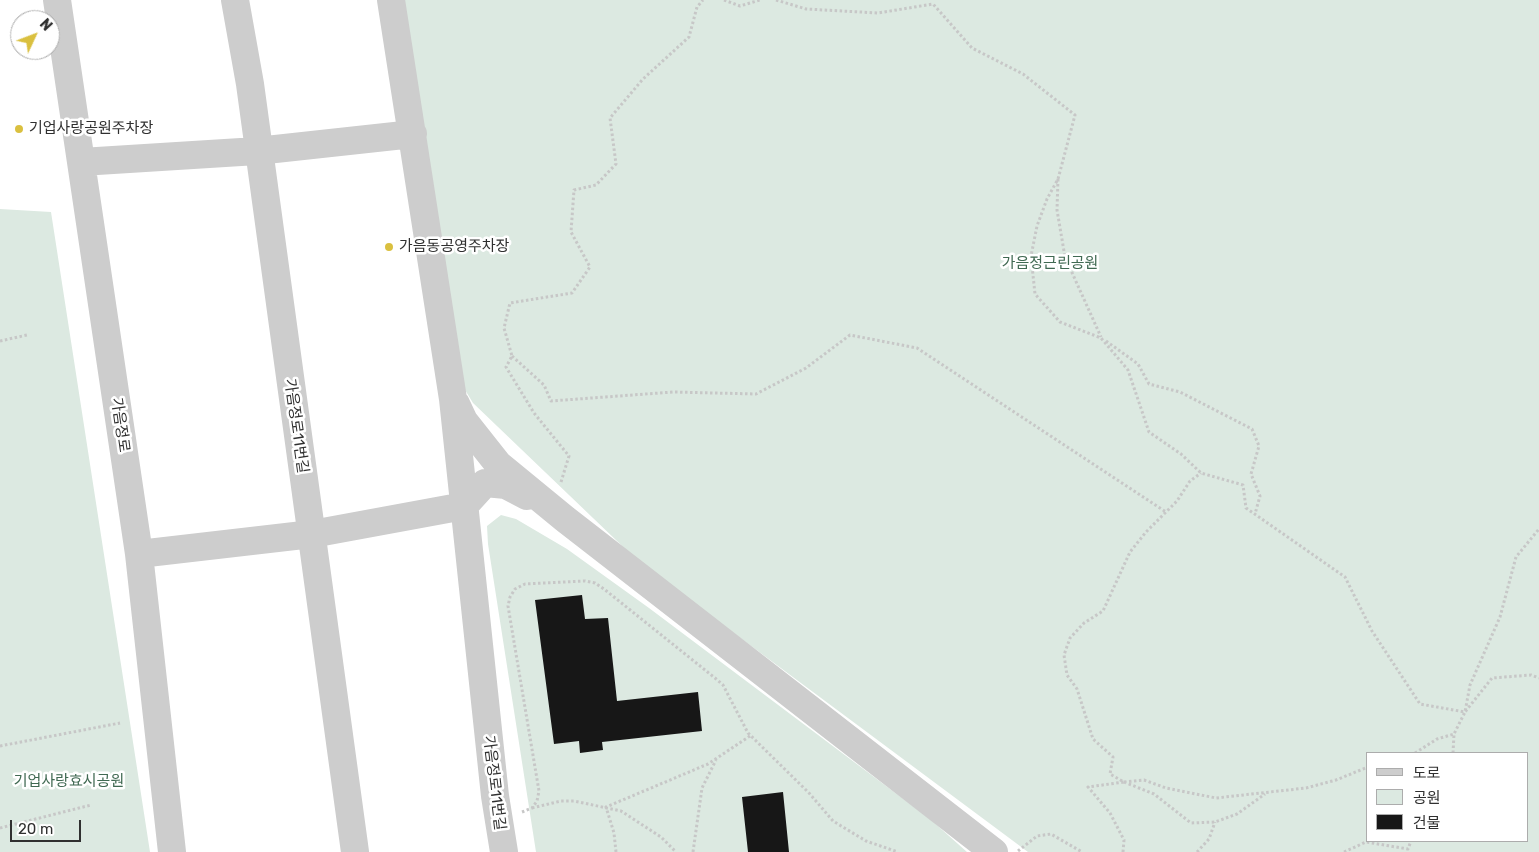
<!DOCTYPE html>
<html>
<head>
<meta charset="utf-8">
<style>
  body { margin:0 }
  #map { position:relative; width:1539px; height:852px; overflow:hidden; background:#fff; font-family:Rubik,"Noto Sans KR",sans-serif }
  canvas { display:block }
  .legend { position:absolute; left:1366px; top:752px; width:162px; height:90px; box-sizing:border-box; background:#fff; border:1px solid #acacac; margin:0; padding:6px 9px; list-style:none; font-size:15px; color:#303030 }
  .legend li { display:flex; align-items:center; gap:10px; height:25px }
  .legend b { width:25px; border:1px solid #acacac }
  .north { position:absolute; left:10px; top:10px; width:50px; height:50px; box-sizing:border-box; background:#fff; border:1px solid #acacac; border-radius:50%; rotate:47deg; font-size:14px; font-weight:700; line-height:20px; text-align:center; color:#303030 }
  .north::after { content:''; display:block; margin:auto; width:18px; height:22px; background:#dac03f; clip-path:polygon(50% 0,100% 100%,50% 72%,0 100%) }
  .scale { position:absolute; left:10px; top:820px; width:71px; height:22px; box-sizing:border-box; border:2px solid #303030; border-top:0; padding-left:6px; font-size:15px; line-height:18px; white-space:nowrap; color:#303030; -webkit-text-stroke:4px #fff; paint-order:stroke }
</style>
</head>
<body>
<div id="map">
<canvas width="1539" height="852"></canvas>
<ul class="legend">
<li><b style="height:6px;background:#cdcdcd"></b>도로</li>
<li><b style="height:14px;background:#dce9e1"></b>공원</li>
<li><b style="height:14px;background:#171717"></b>건물</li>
</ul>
<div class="north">N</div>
<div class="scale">20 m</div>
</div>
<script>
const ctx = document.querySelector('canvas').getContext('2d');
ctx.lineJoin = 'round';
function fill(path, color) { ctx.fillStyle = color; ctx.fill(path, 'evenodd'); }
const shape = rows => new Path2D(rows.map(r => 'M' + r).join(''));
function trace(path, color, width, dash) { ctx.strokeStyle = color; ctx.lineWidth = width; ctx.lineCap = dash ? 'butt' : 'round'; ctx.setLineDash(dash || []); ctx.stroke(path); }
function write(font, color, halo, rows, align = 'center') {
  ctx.font = font + ' Rubik,"Noto Sans KR",sans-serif'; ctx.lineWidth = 5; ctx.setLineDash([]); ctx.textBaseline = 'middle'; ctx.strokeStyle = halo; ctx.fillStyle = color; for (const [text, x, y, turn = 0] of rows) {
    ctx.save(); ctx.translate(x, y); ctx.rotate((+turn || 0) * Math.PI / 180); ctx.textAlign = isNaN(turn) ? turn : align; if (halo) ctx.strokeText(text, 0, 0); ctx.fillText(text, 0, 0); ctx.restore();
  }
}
fill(shape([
  [400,0,1539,0,1539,852,1028,852,641,564,473,403,453,370],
  [1368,753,1528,753,1528,841,1368,841],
  [0,209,51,212,150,852,0,852],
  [501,515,516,519,567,549,649,608,930,819,967,852,536,852,488,544,487,526]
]), '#dce9e1');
fill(shape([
  [582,595,585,619,608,618,617,701,698,692,702,731,602,742,603,750,580,753,579,741,554,744,535,600],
  [783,792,789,852,748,852,742,797]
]), '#171717');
trace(shape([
  [724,0,740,6,760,0],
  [776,0,806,9,878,13,933,4,972,48,1023,74,1075,115,1058,179,1047,199,1037,226,1031,256,1035,294,1060,322,1101,338,1128,370,1149,432,1181,454,1201,473,1243,485,1246,508,1345,577,1372,631,1420,704,1465,712,1492,678,1531,675,1539,678],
  [1058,179,1057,210,1065,257,1101,337],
  [0,341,27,335],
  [1106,341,1138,364,1149,384,1180,392,1252,429,1259,446,1251,474,1260,496,1255,514],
  [512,356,544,385,551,401,673,392,756,394,806,368,850,335,917,348,1166,512],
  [561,482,569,456,534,413,506,367,512,356,504,328,510,303,572,293,590,267,571,232,574,190,596,185,616,164,610,118,643,79,689,37,697,7,703,0],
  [0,746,120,723],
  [1415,753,1437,739,1454,734],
  [1453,753,1454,734,1465,712,1470,685,1500,617,1516,557,1539,529],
  [1124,782,1144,780,1166,788,1216,798,1306,788,1336,780,1368,767],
  [1124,782,1154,794,1191,823,1215,822,1237,814,1265,794],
  [532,808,561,801,574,801,621,811,661,837,676,852],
  [522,812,532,808,537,801,539,791,508,606,510,597,515,589,525,584,585,581,595,583,604,589,715,678,723,685,748,733,809,793,833,821,866,841,898,852],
  [0,828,91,805],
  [1018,851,1037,836,1051,834,1082,852],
  [616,852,614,833,606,807,708,764,750,736],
  [693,852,702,788,716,760],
  [1123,852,1124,840,1110,813,1088,787,1124,782,1110,774,1113,757,1093,739,1077,689,1067,675,1064,655,1070,638,1084,623,1103,611,1130,552,1146,532,1177,501,1190,481,1201,473],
  [1197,852,1209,839,1215,822],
  [1344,852,1366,842,1408,849,1411,841]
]), '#c7c7c7', 3, [2.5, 2.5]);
trace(shape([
  [57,0,139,554,172,852],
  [235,0,250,84,355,852],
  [391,0,453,399,495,796,504,852],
  [81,162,257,151,413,134],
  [456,404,464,421,498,464,565,519,994,852],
  [139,554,312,534,464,506,485,483,506,485,527,496]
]), '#cdcdcd', 28);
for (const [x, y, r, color] of [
  [19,129,5,"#dac03f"],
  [389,247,5,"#dac03f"]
]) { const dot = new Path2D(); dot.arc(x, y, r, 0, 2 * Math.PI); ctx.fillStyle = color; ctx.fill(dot); trace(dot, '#fff', 2); }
write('15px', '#303030', '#fff', [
  ["기업사랑공원주차장",29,129],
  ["가음동공영주차장",399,247]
], 'left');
write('15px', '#406952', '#fff', [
  ["가음정근린공원",1050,264],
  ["기업사랑효시공원",69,782]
]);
write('15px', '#303030', '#fff', [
  ["가음정로",120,425,82],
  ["가음정로11번길",296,426,82],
  ["가음정로11번길",494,783,83]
]);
</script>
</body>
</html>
